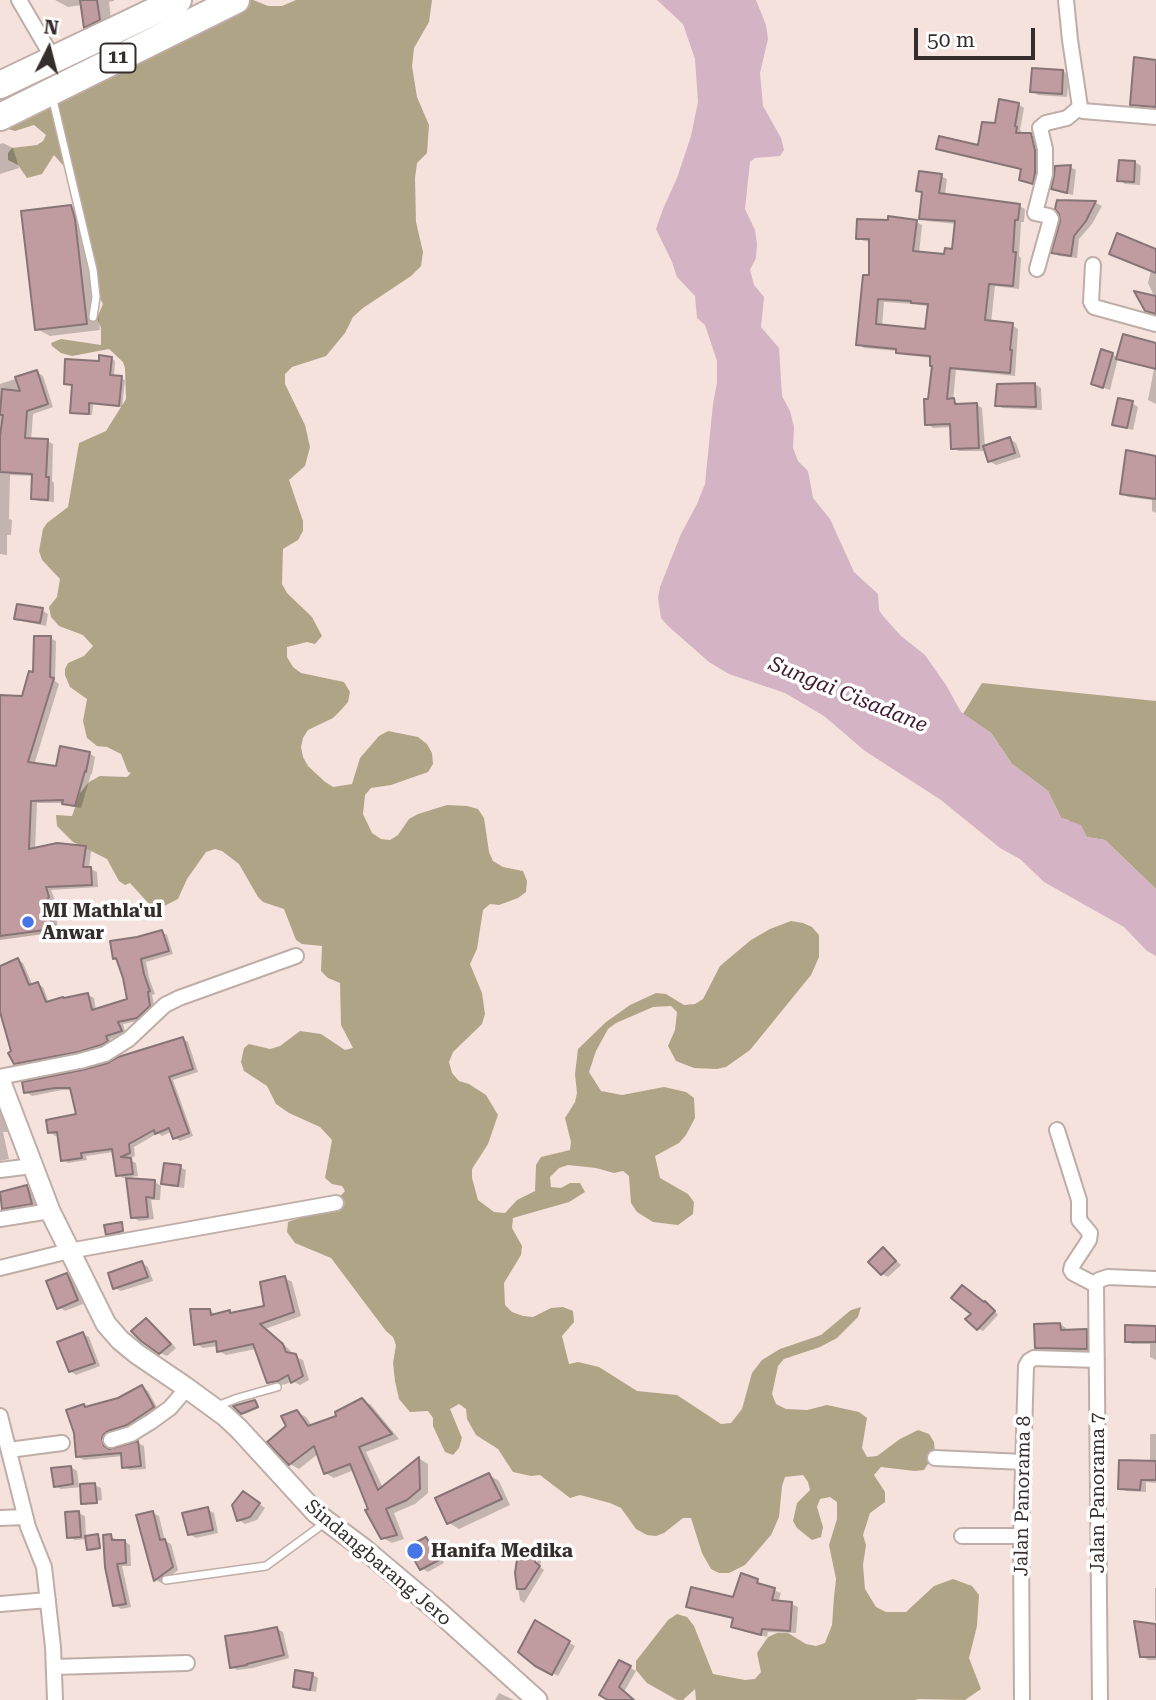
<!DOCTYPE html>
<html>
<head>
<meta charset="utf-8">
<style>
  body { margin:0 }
  #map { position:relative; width:1156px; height:1700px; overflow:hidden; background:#f5e2dc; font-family:"Roboto Serif",serif }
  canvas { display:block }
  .north { position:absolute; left:14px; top:14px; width:70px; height:70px; -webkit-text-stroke:5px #fff; paint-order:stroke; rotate:6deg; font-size:19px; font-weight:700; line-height:28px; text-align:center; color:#352d2b }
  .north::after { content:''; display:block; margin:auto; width:24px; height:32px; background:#352d2b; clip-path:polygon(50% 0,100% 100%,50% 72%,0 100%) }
  .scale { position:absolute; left:914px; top:28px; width:121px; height:32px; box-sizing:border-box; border:4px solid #352d2b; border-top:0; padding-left:9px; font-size:21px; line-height:24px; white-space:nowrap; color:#352d2b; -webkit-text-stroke:5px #fff; paint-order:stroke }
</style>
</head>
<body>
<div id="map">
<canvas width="1156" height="1700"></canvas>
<div class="north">N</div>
<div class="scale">50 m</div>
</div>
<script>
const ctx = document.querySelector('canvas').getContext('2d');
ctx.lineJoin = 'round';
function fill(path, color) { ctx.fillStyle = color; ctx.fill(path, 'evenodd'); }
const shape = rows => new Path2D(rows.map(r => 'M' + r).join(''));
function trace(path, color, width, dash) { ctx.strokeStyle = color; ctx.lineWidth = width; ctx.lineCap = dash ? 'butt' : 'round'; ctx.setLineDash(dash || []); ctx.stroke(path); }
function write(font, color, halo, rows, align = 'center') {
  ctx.font = font + ' "Roboto Serif",serif'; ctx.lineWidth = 7; ctx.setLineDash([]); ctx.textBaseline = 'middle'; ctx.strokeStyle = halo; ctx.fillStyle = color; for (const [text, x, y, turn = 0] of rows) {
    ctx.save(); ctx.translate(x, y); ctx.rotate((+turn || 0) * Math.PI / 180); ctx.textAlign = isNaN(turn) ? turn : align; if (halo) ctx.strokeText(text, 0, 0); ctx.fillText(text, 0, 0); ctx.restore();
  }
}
fill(shape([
  [53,905,57,932,0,940,0,913]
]), '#efd4cc');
fill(shape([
  [221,0,253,0,268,6,282,6,296,0,432,0,429,22,414,48,412,66,417,97,429,125,427,153,417,163,415,178,416,222,423,252,421,266,411,276,363,308,353,317,345,333,326,356,292,367,285,374,285,384,305,425,310,447,305,466,289,480,303,521,303,531,298,540,283,549,282,584,287,593,312,617,322,636,315,644,307,642,287,647,287,657,293,667,301,673,344,682,350,692,348,702,341,710,333,718,308,730,303,738,301,747,303,757,308,766,324,781,333,787,352,784,360,758,379,736,388,731,418,737,427,744,432,753,433,764,428,772,391,785,371,788,365,795,363,814,372,833,381,839,390,840,398,835,409,819,418,814,447,805,467,806,478,809,484,818,489,852,493,861,503,867,523,871,527,881,526,892,518,898,499,905,490,904,483,910,477,949,470,964,482,993,485,1014,482,1024,453,1052,449,1062,452,1073,459,1081,469,1084,486,1095,498,1115,488,1144,472,1169,472,1178,478,1200,494,1212,505,1213,517,1200,535,1191,536,1165,541,1157,570,1150,571,1142,565,1118,575,1102,577,1093,575,1074,578,1049,606,1022,630,1005,656,993,666,994,684,1005,695,1004,703,999,720,966,751,940,770,929,791,921,803,923,812,927,819,935,819,957,811,975,750,1050,726,1067,717,1069,694,1068,676,1061,668,1046,675,1030,677,1012,671,1006,653,1007,616,1023,608,1029,596,1051,589,1072,601,1091,622,1095,664,1087,686,1092,694,1098,695,1118,686,1135,679,1143,655,1156,660,1178,688,1194,694,1202,693,1214,678,1225,653,1222,637,1212,631,1203,629,1176,623,1171,614,1173,596,1168,568,1165,559,1168,550,1177,551,1187,561,1188,570,1183,580,1183,585,1192,569,1202,513,1218,512,1228,522,1246,521,1255,504,1283,505,1305,512,1312,523,1316,533,1317,551,1308,563,1307,573,1311,574,1322,562,1336,569,1364,578,1362,599,1367,637,1391,677,1395,721,1424,731,1423,742,1409,752,1373,762,1360,780,1349,821,1335,851,1310,861,1307,858,1317,837,1338,820,1347,784,1359,778,1366,772,1394,776,1404,786,1409,807,1410,827,1405,859,1412,867,1418,862,1448,867,1457,877,1456,900,1439,918,1430,929,1434,934,1442,935,1453,924,1470,915,1471,881,1467,874,1475,885,1492,885,1502,870,1513,863,1535,866,1545,863,1565,865,1589,876,1607,886,1612,906,1612,934,1586,953,1579,972,1586,979,1595,977,1626,969,1658,981,1689,965,1700,918,1699,915,1700,696,1700,695,1689,683,1700,677,1700,647,1683,636,1670,636,1661,668,1620,677,1614,687,1617,694,1626,713,1674,745,1680,755,1679,761,1672,757,1653,768,1637,777,1633,788,1633,806,1644,816,1646,825,1643,832,1625,834,1597,836,1579,829,1545,837,1519,837,1502,830,1497,820,1499,817,1507,823,1527,821,1537,812,1540,797,1528,793,1521,797,1503,810,1490,808,1482,803,1475,785,1477,782,1486,779,1517,771,1535,745,1565,729,1573,719,1573,711,1569,702,1553,691,1518,683,1518,664,1533,656,1536,647,1535,636,1529,621,1508,610,1503,580,1495,570,1498,540,1475,531,1476,513,1472,498,1449,476,1435,467,1419,466,1409,459,1404,450,1409,462,1438,459,1448,453,1455,445,1452,433,1426,433,1418,428,1411,410,1412,399,1399,395,1381,393,1363,396,1345,393,1337,386,1331,331,1258,295,1243,287,1232,288,1222,330,1207,345,1191,342,1186,332,1184,325,1178,332,1140,320,1127,289,1113,276,1104,267,1086,244,1071,241,1062,244,1048,249,1044,270,1049,280,1046,300,1031,321,1034,345,1050,353,1048,341,1025,340,983,328,978,321,971,322,946,302,944,296,940,284,909,263,902,258,897,239,864,222,851,215,849,206,852,187,879,178,899,162,907,152,907,130,883,125,885,119,881,107,859,73,842,57,826,56,815,72,816,80,793,89,782,100,776,127,777,131,773,128,772,121,754,107,747,97,746,87,738,83,721,87,699,70,687,65,675,65,669,68,663,84,656,93,646,83,635,59,626,51,617,49,607,57,597,60,579,42,560,39,551,43,529,47,523,68,507,79,443,106,431,126,399,125,368,123,362,109,349,72,356,61,353,52,346,51,343,61,339,101,345,101,328,97,318,103,304,98,294,85,250,89,235,74,213,77,181,54,155,42,174,27,178,18,165,8,160,8,153,12,148,37,145,43,141,46,135,34,125,15,131,8,129,4,120,56,85,64,69,84,63],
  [982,683,1156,701,1156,889,1105,840,1087,837,1068,820,1061,818,1048,791,1012,764,991,733,963,714]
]), '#b0a487');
fill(shape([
  [657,0,756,0,766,25,768,39,760,73,763,106,781,138,784,150,780,156,755,158,750,162,745,209,755,230,757,244,756,258,750,270,754,285,764,297,761,327,779,348,782,396,790,411,794,427,793,448,798,461,808,471,813,498,830,519,854,572,878,594,879,610,883,616,901,636,925,655,946,685,961,712,991,733,1012,764,1048,791,1061,818,1081,825,1087,837,1105,840,1156,889,1156,956,1147,951,1124,927,1044,882,1020,859,1000,848,941,800,865,751,824,716,785,693,729,674,709,662,668,626,661,618,658,598,660,587,681,534,697,504,705,484,713,404,717,383,717,361,705,325,697,318,695,296,677,277,672,262,656,229,663,209,677,178,691,136,698,102,695,59,683,24]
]), '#d3b3c4');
fill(shape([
  [55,0,114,0,114,1,109,2,112,27,97,34,85,27,82,5,68,7],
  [1156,62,1156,109,1138,108,1132,104],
  [1063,71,1069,75,1067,97,1038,95,1032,91],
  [1018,104,1024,108,1020,130,1022,132,1022,135,1031,135,1037,139,1041,154,1038,186,1021,179,1023,170,944,151,938,148,980,147,997,125],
  [3,143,13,148,19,168,0,174,0,144],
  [1135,162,1141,166,1140,185,1125,184,1119,180],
  [1070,167,1076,170,1073,195,1059,192,1053,188],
  [941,176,947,179,945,195,1019,206,1025,209,1024,222,1021,222,1019,256,1021,258,1019,289,995,286,991,323,1012,325,1018,329,1015,376,956,370,953,400,960,405,976,404,982,408,985,447,1010,439,1016,443,1021,457,996,465,989,461,986,451,959,451,953,448,952,427,933,428,927,424,933,366,932,358,904,355,898,351,864,348,858,344,871,277,870,242,864,241,858,238,916,222,922,225,919,254,946,256,954,251,957,224,927,221,921,218,923,193,918,190],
  [884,302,915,304,919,305,929,306,927,331,882,326],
  [1058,202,1096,203,1102,206,1092,224,1079,239,1077,258,1059,256,1054,252,1062,221],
  [71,207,85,215,88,228,100,330,50,336,37,329],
  [1156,250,1156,315,1146,310,1155,298,1148,283],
  [1156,345,1156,404,1148,400,1154,369,1124,362,1118,358,1110,390,1093,384,1112,354,1119,358],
  [112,358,115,361,114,377,125,380,122,407,93,404,92,415,76,414,72,412,73,385,65,383],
  [37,372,43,376,53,407,33,414,31,440,47,441,53,444,52,481,54,483,54,502,38,501,32,498,33,476,10,475,9,519,12,520,11,535,7,535,7,555,0,554,0,384],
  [1035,384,1041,388,1042,410,1003,408,997,405],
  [1132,403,1138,407,1133,430,1120,427,1114,424],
  [1156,458,1156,513,1152,511,1152,500,1128,497,1122,493],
  [42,610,48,614,46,626,22,621,16,618],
  [50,638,56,641,55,681,59,684,34,765,57,767,89,753,95,757,92,774,91,774,81,808,70,806,65,803,37,803,35,850,85,848,91,851,89,868,97,872,98,887,51,890,55,900,58,932,0,940,0,696,23,698],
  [162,932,167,935,173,954,146,962,149,978,155,994,152,995,155,1009,143,1020,123,1024,126,1034,110,1039,112,1044,84,1054,20,1066,15,1063,0,1000,0,968,18,960,23,963,33,986,37,984,43,987,49,1003,88,995,94,998,96,1011,129,1000,118,960,114,958],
  [183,1039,188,1042,198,1072,173,1080,193,1136,180,1141,174,1137,171,1132,162,1136,158,1133,134,1147,135,1156,128,1159,136,1163,138,1176,123,1178,118,1175,114,1152,86,1156,87,1160,68,1163,63,1160,59,1135,55,1136,50,1132,78,1115,72,1090,62,1090,32,1096,26,1092],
  [0,1109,3,1111,11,1132,3,1132,9,1159,0,1161],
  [180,1167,186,1170,184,1188,169,1186,163,1183],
  [155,1182,161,1186,160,1200,151,1200,154,1219,139,1221,133,1217],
  [27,1187,33,1191,37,1207,10,1211,4,1208],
  [883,1249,889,1253,901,1265,888,1277,882,1274],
  [142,1263,148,1267,153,1281,121,1291,115,1288],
  [67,1275,73,1278,83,1304,65,1311,59,1307],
  [285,1278,292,1282,301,1316,265,1329,290,1350,292,1355,303,1360,309,1380,300,1385,292,1381,286,1384,276,1386,269,1382,256,1349,226,1355,219,1351,218,1346,203,1348,196,1344,210,1311,217,1315,229,1312,234,1314,266,1307],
  [990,1306,998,1315,983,1331,978,1329],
  [146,1320,152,1323,176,1348,167,1356,160,1353],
  [1060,1324,1066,1328,1066,1331,1086,1330,1093,1334,1093,1351,1043,1351,1037,1347],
  [1156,1327,1156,1360,1150,1357,1150,1344,1132,1344,1127,1341],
  [83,1334,89,1337,100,1366,76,1375,70,1371],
  [142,1387,148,1391,159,1411,107,1443,110,1451,138,1443,144,1446,146,1469,130,1470,124,1467,123,1456,84,1460,77,1456,84,1406,88,1408,119,1400],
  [362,1400,371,1405,399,1439,366,1452,383,1488,420,1459,428,1464,428,1493,415,1504,394,1513,404,1539,392,1543,383,1538,354,1470,334,1478,325,1473,319,1453,299,1469,290,1464,288,1427,297,1412,306,1417,312,1426,338,1417],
  [254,1402,257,1403,259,1408,245,1414,242,1413],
  [1150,1434,1156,1434,1156,1483,1146,1482,1146,1492,1126,1491,1120,1488,1149,1463,1149,1459,1150,1460],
  [71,1467,77,1471,79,1486,95,1485,101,1488,102,1500,87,1502,87,1505,83,1503,82,1487,61,1489,55,1486],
  [489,1475,499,1481,510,1505,459,1529,449,1523],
  [249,1496,265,1508,257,1520,245,1524,239,1520],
  [207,1509,214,1513,218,1533,196,1538,189,1534],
  [78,1513,85,1516,86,1538,97,1536,100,1538,101,1549,91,1551,88,1549,87,1539,75,1540,68,1537],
  [153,1513,159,1516,165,1541,171,1544,178,1570,161,1583,155,1579],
  [110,1536,117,1540,117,1542,124,1541,130,1545,131,1566,122,1566,131,1607,121,1609,115,1605],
  [426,1539,432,1542,444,1563,428,1572,421,1568],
  [539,1552,542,1554,540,1567,544,1570,524,1603,520,1600,516,1574,535,1571],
  [757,1581,763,1584,763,1586,781,1593,778,1603,792,1604,798,1607,796,1633,768,1632,767,1637,739,1630,733,1626,734,1619,694,1610,688,1606,734,1599],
  [1155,1588,1156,1588,1156,1621,1155,1621],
  [536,1623,575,1646,558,1676,536,1664],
  [1156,1626,1156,1660,1148,1660,1142,1656],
  [276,1628,283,1632,289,1658,253,1668,237,1670,231,1667],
  [620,1662,636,1671,624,1692,633,1700,611,1700],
  [312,1674,318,1678,316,1692,301,1689,294,1686],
  [499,1693,514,1700,495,1700]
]), '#0003');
const building = shape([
  [80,0,97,0,100,20,84,28,80,0],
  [1134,57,1156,60,1156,107,1130,105,1134,57],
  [1032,68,1063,70,1062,94,1030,92,1032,68],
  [999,99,1019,103,1015,126,1017,127,1016,133,1031,133,1035,150,1035,173,1033,184,1019,180,1021,169,936,149,939,136,978,145,982,122,995,123,999,99],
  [1119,160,1135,161,1134,182,1117,181,1119,160],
  [1071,165,1067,193,1051,189,1054,176,1055,166,1071,165],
  [919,171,942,174,939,193,1020,204,1018,220,1015,220,1013,252,1016,252,1013,286,989,284,985,320,1013,323,1010,350,1012,350,1010,373,950,368,947,399,954,398,955,404,977,403,979,448,951,449,950,424,925,425,924,399,928,399,932,366,930,366,930,356,896,353,896,349,856,345,863,275,869,275,869,239,856,239,857,219,888,220,888,216,917,220,913,251,944,254,945,248,952,249,955,221,919,219,922,192,916,191,919,171],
  [878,299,911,301,911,303,928,304,925,329,876,324,878,299],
  [1057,200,1096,201,1086,221,1074,236,1071,256,1051,253,1060,221,1059,214,1055,209,1057,200],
  [71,205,75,219,87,324,35,330,21,211,71,205],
  [1117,233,1156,249,1156,273,1109,254,1117,233],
  [1134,291,1156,296,1156,314,1145,311,1134,291],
  [1123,334,1156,343,1156,369,1116,359,1123,334],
  [1101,349,1113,353,1103,388,1091,384,1101,349],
  [99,355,112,357,110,375,122,376,119,406,89,403,89,414,70,413,72,385,64,384,65,359,99,361,99,355],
  [37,370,48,404,27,411,25,438,48,439,46,477,49,477,48,500,31,499,32,474,0,472,0,436,3,415,0,415,0,413,2,389,20,391,15,377,37,370],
  [1035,383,1036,407,995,406,997,384,1035,383],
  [1118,398,1133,401,1127,428,1112,425,1118,398],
  [1010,437,1015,453,988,462,983,446,1010,437],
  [1126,450,1156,456,1156,499,1120,494,1126,450],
  [17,604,43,608,40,623,14,619,17,604],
  [34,636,51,636,50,677,54,678,28,762,56,766,60,746,90,752,86,772,85,771,75,806,62,804,63,800,31,801,29,849,57,843,86,846,83,867,91,867,92,885,46,887,49,897,48,898,52,929,0,936,0,695,22,696,29,671,33,672,34,636],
  [162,930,169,951,141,959,144,974,150,991,148,992,150,1006,137,1018,118,1022,122,1031,106,1036,108,1041,101,1045,78,1052,14,1064,8,1053,11,1051,0,1012,0,966,18,958,29,985,38,982,46,1002,63,997,64,998,88,993,92,1010,127,999,123,978,116,958,113,959,110,941,137,937,162,930],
  [183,1037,193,1069,169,1077,189,1133,173,1139,169,1128,155,1134,154,1130,129,1144,130,1153,121,1157,131,1158,133,1174,116,1176,112,1149,81,1153,82,1158,61,1161,57,1132,48,1133,46,1120,76,1114,70,1088,55,1088,24,1093,22,1082,82,1070,108,1063,118,1057,183,1037],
  [164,1163,181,1165,178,1186,161,1184,164,1163],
  [126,1178,155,1180,154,1198,146,1197,148,1217,131,1218,126,1178],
  [27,1185,32,1204,2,1209,0,1192,27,1185],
  [122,1222,123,1231,106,1235,104,1225,122,1222],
  [883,1247,896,1261,881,1275,868,1262,883,1247],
  [142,1261,148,1277,113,1289,108,1273,142,1261],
  [67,1273,78,1300,57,1309,46,1281,67,1273],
  [285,1276,294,1312,260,1324,283,1344,286,1352,296,1354,303,1376,291,1383,288,1375,278,1381,267,1383,253,1344,217,1352,216,1341,194,1345,190,1309,210,1309,211,1315,230,1310,230,1313,264,1306,260,1282,285,1276],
  [962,1285,984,1302,985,1301,995,1311,977,1330,965,1319,971,1314,951,1298,962,1285],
  [146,1318,171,1344,159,1354,141,1341,131,1331,146,1318],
  [1060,1323,1061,1330,1087,1329,1087,1349,1035,1348,1034,1324,1060,1323],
  [1125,1325,1156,1326,1156,1342,1125,1342,1125,1325],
  [83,1332,95,1363,69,1372,57,1342,83,1332],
  [142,1385,154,1407,127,1425,108,1431,104,1434,102,1438,104,1446,109,1449,138,1441,141,1466,122,1468,121,1453,76,1457,74,1433,66,1410,84,1404,85,1407,118,1398,142,1385],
  [362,1398,392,1434,359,1447,378,1490,419,1457,420,1489,407,1500,386,1509,397,1535,381,1539,365,1510,368,1509,350,1464,324,1474,314,1446,289,1465,267,1442,286,1426,281,1416,297,1410,308,1426,336,1416,335,1412,362,1398],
  [255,1400,258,1407,241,1414,233,1406,255,1400],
  [1119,1460,1156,1461,1156,1480,1141,1480,1140,1490,1118,1489,1119,1460],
  [71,1466,73,1484,54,1487,51,1468,71,1466],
  [489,1473,502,1499,447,1524,435,1498,489,1473],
  [95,1483,97,1503,81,1504,80,1484,95,1483],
  [243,1491,260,1503,250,1517,237,1521,232,1505,243,1491],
  [208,1507,213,1530,188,1535,182,1513,208,1507],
  [79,1511,81,1537,67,1538,65,1512,79,1511],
  [153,1511,160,1540,165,1539,173,1567,154,1581,136,1515,153,1511],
  [98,1534,100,1548,87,1550,85,1536,98,1534],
  [111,1534,112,1540,125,1540,126,1563,117,1564,126,1604,113,1606,105,1567,103,1535,111,1534],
  [426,1537,439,1560,420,1570,407,1547,426,1537],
  [519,1546,537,1549,535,1562,540,1566,525,1589,517,1589,515,1573,519,1546],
  [741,1573,758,1579,757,1583,775,1588,772,1600,792,1602,790,1631,762,1629,761,1635,731,1627,733,1618,686,1607,691,1587,733,1597,741,1573],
  [535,1620,570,1641,552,1675,535,1666,518,1652,535,1620],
  [1134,1621,1156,1624,1156,1657,1140,1657,1134,1621],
  [277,1627,284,1655,247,1664,247,1665,230,1668,225,1636,252,1632,277,1627],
  [619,1660,631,1666,619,1687,634,1700,608,1700,599,1695,619,1660],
  [295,1670,313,1673,310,1690,293,1687,295,1670]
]);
fill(building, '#c09ca0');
trace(building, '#867476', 2);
const lane = shape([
  [52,96,93,270,96,297,93,317],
  [217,1406,238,1398,277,1387],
  [166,1580,266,1566,326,1522]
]);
const street = shape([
  [19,0,54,60],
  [1066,0,1070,40,1080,107,1083,111,1156,117],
  [1093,265,1091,302,1094,307,1156,324],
  [1037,269,1051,219,1049,216,1035,213,1045,174,1045,149,1040,128,1046,123,1067,118,1080,107],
  [0,1077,80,1061,105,1054,129,1039,165,1005,179,998,296,956],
  [1057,1130,1079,1200,1079,1220,1090,1233,1089,1240,1072,1266,1071,1270,1073,1273,1096,1285],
  [0,1170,32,1166],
  [0,1219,50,1211],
  [0,1268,69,1251,336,1203],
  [1096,1285,1100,1700],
  [1096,1285,1099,1280,1108,1277,1156,1279],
  [0,1416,28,1527,44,1567,53,1647,55,1700],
  [111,1440,131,1434,152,1421,170,1408,187,1388],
  [9,1450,62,1443],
  [935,1458,1024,1462],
  [0,1518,25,1517],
  [962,1536,1021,1536],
  [0,1604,48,1600],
  [54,1667,187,1663],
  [1022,1700,1021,1536,1026,1366,1029,1361,1034,1358,1097,1360]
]);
const secondary = shape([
  [0,1080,50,1211,106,1324,120,1340,137,1354,184,1386,225,1416,239,1429,316,1513,363,1548,439,1612,537,1700]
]);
const highway = shape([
  [0,85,178,0],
  [0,117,236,0]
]);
trace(lane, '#bfada7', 10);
trace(street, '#bfada7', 18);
trace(secondary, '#bfada7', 23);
trace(highway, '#bfada7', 30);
trace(lane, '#fff', 7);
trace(street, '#fff', 14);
trace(secondary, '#fff', 19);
trace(highway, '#fff', 26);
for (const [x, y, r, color] of [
  [28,922,7,"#4774e6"],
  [415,1551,9,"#4774e6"]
]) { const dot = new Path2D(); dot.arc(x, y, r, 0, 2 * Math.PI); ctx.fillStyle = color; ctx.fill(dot); trace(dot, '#fff', 2.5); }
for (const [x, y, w] of [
  [118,58,35]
]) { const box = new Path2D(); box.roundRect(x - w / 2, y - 14.5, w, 29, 5); ctx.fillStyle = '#fff'; ctx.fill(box); trace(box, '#352d2b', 2); }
write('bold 18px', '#352d2b', null, [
  ["11",118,58]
]);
write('bold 19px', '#352d2b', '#fff', [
  ["MI Mathla'ul",42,911],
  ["Anwar",42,933],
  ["Hanifa Medika",431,1551]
], 'left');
write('19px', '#352d2b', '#fff', [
  ["Jalan Panorama 7",1098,1493,-90],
  ["Jalan Panorama 8",1023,1496,-89],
  ["Sindangbarang Jero",378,1563,40]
]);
write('italic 21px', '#411832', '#fff', [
  ["Sungai Cisadane",848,695,22]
]);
</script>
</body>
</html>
